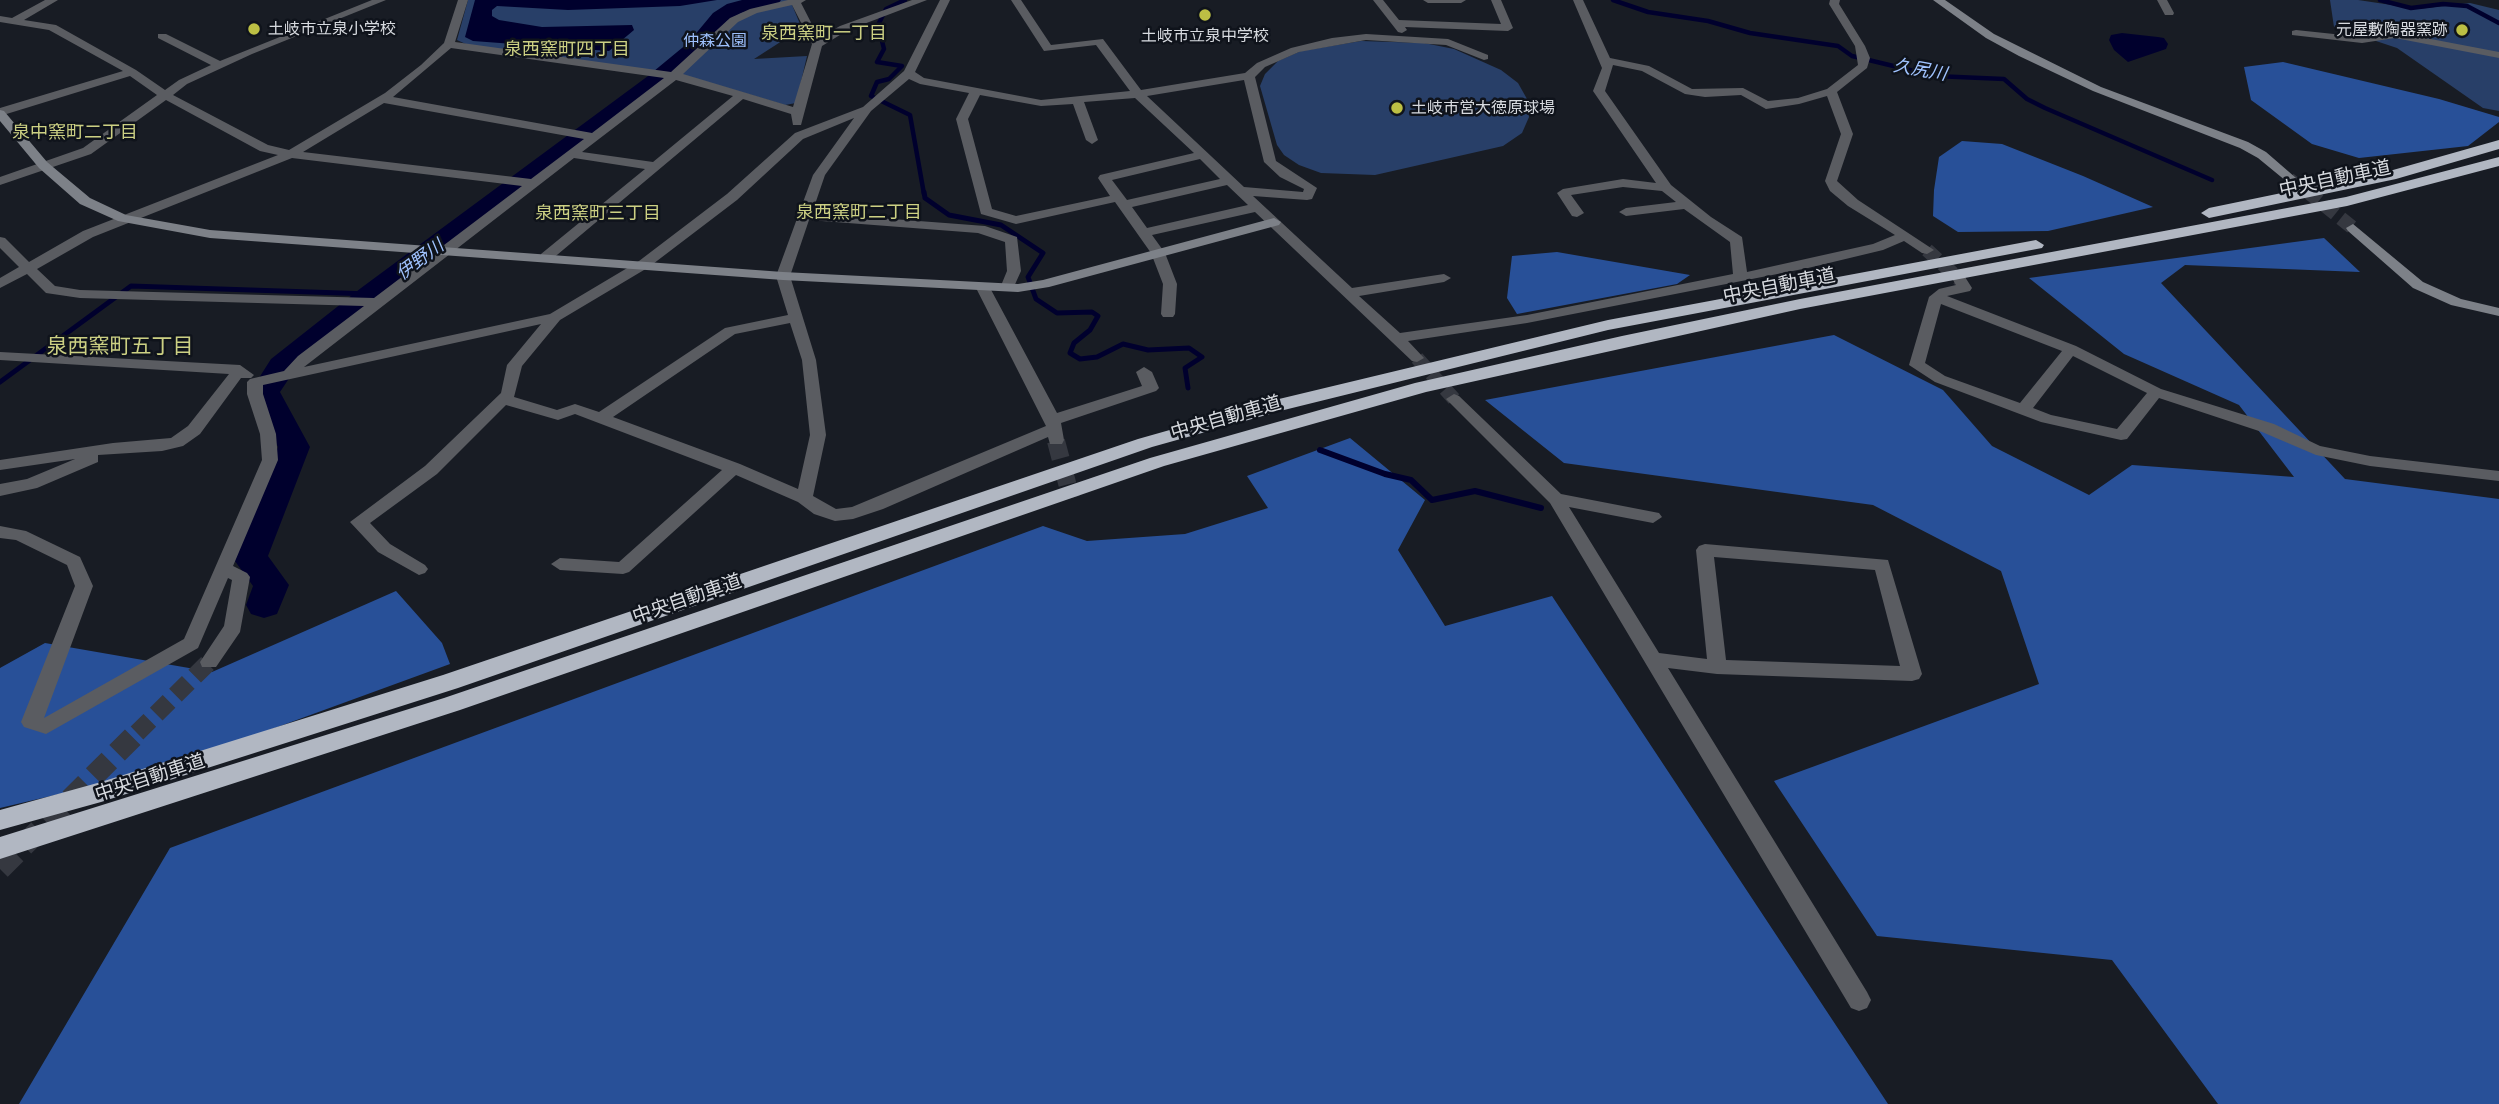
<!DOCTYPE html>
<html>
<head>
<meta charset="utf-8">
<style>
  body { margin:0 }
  canvas { display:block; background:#181c24 }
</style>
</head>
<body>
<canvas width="2499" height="1104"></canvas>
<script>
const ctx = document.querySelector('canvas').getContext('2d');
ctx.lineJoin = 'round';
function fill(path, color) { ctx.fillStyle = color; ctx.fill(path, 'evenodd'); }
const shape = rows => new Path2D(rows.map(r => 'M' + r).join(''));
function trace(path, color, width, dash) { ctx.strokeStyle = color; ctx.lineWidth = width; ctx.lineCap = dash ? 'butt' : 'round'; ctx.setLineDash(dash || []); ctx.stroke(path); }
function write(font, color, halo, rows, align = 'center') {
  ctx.font = font + ' Raleway,"Noto Sans JP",sans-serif'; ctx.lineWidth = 5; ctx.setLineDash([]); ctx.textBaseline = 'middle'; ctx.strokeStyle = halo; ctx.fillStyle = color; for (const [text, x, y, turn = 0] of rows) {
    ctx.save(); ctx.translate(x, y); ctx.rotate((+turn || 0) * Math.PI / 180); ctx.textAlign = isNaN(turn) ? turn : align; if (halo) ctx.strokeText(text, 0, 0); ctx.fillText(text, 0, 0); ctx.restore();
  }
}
fill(shape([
  [468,0,790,0,805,36,785,39,754,59,807,56,796,103,785,105,687,76,468,45,457,40],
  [2330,0,2358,0,2418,9,2470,3,2499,10,2499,111,2483,108,2397,48,2334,27],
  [1361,41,1424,43,1454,49,1501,70,1518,83,1527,99,1529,117,1522,133,1503,146,1375,175,1321,173,1299,165,1284,155,1277,145,1260,86,1265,74,1278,61,1301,51]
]), '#283f68');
fill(shape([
  [2283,62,2439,99,2499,117,2499,122,2468,146,2359,158,2312,144,2251,100,2244,67],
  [1962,141,2002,144,2083,176,2153,207,2048,231,1958,232,1933,216,1934,190,1939,157],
  [2324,238,2360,272,2185,265,2161,283,2345,479,2499,499,2499,1104,2218,1104,2112,960,1877,936,1774,781,2039,684,2001,571,1873,505,1564,463,1485,400,1834,335,1943,390,1992,446,2089,495,2132,465,2294,477,2239,405,2124,354,2029,278],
  [1557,252,1690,275,1677,284,1517,314,1507,298,1512,256],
  [1350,438,1425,500,1398,550,1445,626,1552,596,1888,1104,19,1104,170,848,1043,526,1087,541,1185,534,1268,508,1247,476],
  [396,591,442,643,450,664,157,771,0,808,0,668,45,643,212,672]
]), '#285098');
fill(shape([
  [475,0,717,0,680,6,568,10,497,6,492,10,492,16,499,20,542,27,632,25,634,30,609,51,473,41,465,37],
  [2122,33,2158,37,2164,38,2168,44,2166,49,2128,62,2114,50,2109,40,2111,35]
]), '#00002d');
trace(shape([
  [905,0,886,9,878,25,884,49,877,62,902,66,889,79,877,82,871,96,910,115,924,194],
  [1613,0,1648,12,1708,21,1750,33,1838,46,1852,56,1935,76,2004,79,2027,99,2045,108,2212,180],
  [2380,0,2411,8,2443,4,2467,6,2499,23]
]), '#00002d', 4.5);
trace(shape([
  [924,192,925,198,949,215,1001,225,1043,253,1028,277,1036,299,1057,313,1092,312,1098,316,1090,330,1074,343,1070,353,1080,359,1097,357,1123,344,1148,350,1189,348,1202,357,1185,368,1188,388],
  [0,382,131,286,371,294]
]), '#00002d', 5);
trace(shape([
  [1320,450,1385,474,1411,480,1432,500,1475,491,1541,508]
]), '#00002d', 6);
fill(shape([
  [742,0,781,0,778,4,741,13,727,21,704,53,664,86,381,300,294,371,280,392,310,447,268,556,289,585,277,614,264,618,251,614,246,605,253,586,232,557,278,447,250,392,271,359,361,288,648,76,688,43,713,13,727,4,742,0]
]), '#00002d');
trace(shape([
  [1927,250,1960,280],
  [1417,358,1454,399]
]), '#353840', 14, [14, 7]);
trace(shape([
  [1056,441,1071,498],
  [137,733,209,662]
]), '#353840', 18, [18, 9]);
trace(shape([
  [0,869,139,731]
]), '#353840', 22, [22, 11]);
trace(shape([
  [2290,178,2310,194]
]), '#353840', 11, [11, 6]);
trace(shape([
  [2308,192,2353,228]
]), '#353840', 14, [14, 7]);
fill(shape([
  [45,0,58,0,24,20,56,25,136,70,165,90,179,80,211,65,158,38,158,34,166,34,220,61,372,0,386,0,252,54,187,84,173,95,268,145,289,150,385,93,421,65,444,43,458,0,468,0,455,42,671,72,730,18,750,9,788,0,806,0,801,3,819,38,840,26,912,0,927,0,848,30,822,46,801,125,793,125,791,114,743,99,551,260,541,260,541,254,645,169,574,158,304,367,550,314,639,261,727,194,795,133,863,107,904,71,940,0,950,0,915,72,924,78,1041,100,1130,91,1096,45,1044,51,1011,0,1021,0,1051,45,1103,39,1141,90,1245,73,1257,63,1291,48,1332,38,1366,34,1448,39,1488,55,1488,59,1484,60,1446,45,1366,40,1299,52,1265,67,1255,77,1276,161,1317,188,1312,199,1307,200,1253,196,1352,288,1444,274,1451,278,1444,282,1359,296,1400,333,1527,315,1733,274,1730,242,1684,209,1626,216,1619,212,1626,208,1676,202,1662,191,1623,187,1571,195,1584,213,1577,217,1572,216,1557,193,1563,189,1623,179,1656,183,1593,91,1602,68,1573,0,1583,0,1610,58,1649,66,1692,89,1743,88,1768,101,1798,98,1827,89,1858,65,1855,46,1829,4,1830,0,1840,0,1839,4,1865,46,1870,58,1867,68,1837,92,1853,134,1837,181,1858,200,1934,250,1927,254,1922,253,1904,241,1883,250,1808,268,1527,323,1408,341,1424,358,1417,362,1412,361,1255,212,1152,235,1165,253,1177,284,1175,314,1173,317,1163,317,1161,314,1163,284,1151,253,1115,202,1016,224,981,214,956,119,969,93,920,84,909,79,871,111,825,175,812,213,985,226,1017,237,1021,271,1012,291,1002,291,1000,288,1007,271,1005,242,978,233,809,220,790,276,816,360,826,435,813,496,836,509,852,507,1046,426,975,286,977,283,987,283,989,286,1057,413,1142,386,1136,372,1144,367,1152,372,1159,388,1156,391,1061,423,1064,440,1062,444,1050,444,1048,437,883,509,853,519,835,521,814,514,798,502,736,475,629,572,623,574,560,570,551,564,560,558,619,562,722,470,575,414,558,420,506,405,437,474,370,523,390,544,425,565,428,569,425,573,419,575,378,552,350,522,425,466,501,393,507,365,541,324,263,385,263,394,276,434,278,460,233,566,247,573,250,577,240,632,216,667,202,667,200,662,224,626,232,580,228,578,198,648,46,734,24,727,21,722,75,586,67,565,16,540,0,538,0,526,26,531,80,557,93,586,44,718,184,639,262,460,260,434,247,394,247,382,250,379,284,371,298,356,364,306,80,298,46,293,27,274,0,288,0,278,19,267,0,248,0,237,5,238,29,262,83,231,278,155,260,151,166,100,91,154,0,185,0,177,83,148,157,95,130,76,0,116,0,108,123,71,49,30,0,22,0,16,12,18,45,0],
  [792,5,812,44,793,107,683,74,738,22,757,13,792,5],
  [451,48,664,78,592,133,393,97,451,48],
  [1613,65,1642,71,1685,94,1705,97,1741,95,1766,109,1799,104,1827,96,1841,134,1825,181,1830,191,1848,206,1895,235,1873,244,1747,272,1742,237,1711,217,1671,185,1605,91,1613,65],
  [676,80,733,96,653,162,582,152,676,80],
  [1244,80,1264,162,1280,177,1304,189,1303,192,1244,187,1147,96,1244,80],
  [980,95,1041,106,1073,104,1086,140,1092,144,1098,140,1084,102,1135,98,1194,153,1100,175,1098,178,1110,196,1016,216,992,209,968,119,980,95],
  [384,103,584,139,531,179,303,152,384,103],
  [854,118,813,175,776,276,788,315,725,328,599,412,575,404,557,410,514,397,522,366,560,320,649,267,737,200,803,139,854,118],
  [292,158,522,186,374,298,80,290,55,286,37,269,93,237,292,158],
  [1200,159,1220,179,1127,200,1112,180,1200,159],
  [1227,185,1248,205,1147,228,1132,207,1227,185],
  [790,323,802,360,810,435,798,489,740,464,613,417,735,334,790,323],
  [1373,0,1383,0,1399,20,1501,24,1491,0,1501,0,1513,28,1508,31,1405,27,1407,30,1402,33,1398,32,1373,0],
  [1423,0,1466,0,1461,3,1428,3,1423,0],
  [2157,0,2167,0,2174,13,2173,15,2165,15,2157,0],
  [2296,30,2362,37,2394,32,2499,52,2499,58,2395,38,2362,43,2292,35,2292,31,2296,30],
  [1960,276,1965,277,1972,288,1970,291,1947,296,2076,346,2161,389,2274,424,2320,446,2370,456,2499,471,2499,481,2370,466,2316,455,2262,432,2159,398,2127,439,2121,440,2041,422,1935,382,1909,365,1929,297,1939,289,1956,285,1953,280,1960,276],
  [1941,304,2062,351,2020,403,1945,376,1925,363,1941,304],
  [2073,356,2147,393,2117,429,2051,415,2033,408,2073,356],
  [0,352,240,365,254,375,251,378,241,378,200,434,183,446,162,451,98,455,98,462,37,488,0,496,0,484,27,479,75,459,0,470,0,460,113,443,171,438,188,426,229,374,0,360,0,352],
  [1454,394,1459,396,1561,494,1659,513,1662,517,1653,523,1569,507,1659,653,1707,659,1696,550,1699,546,1705,544,1888,560,1922,674,1919,679,1912,681,1717,674,1668,668,1867,992,1871,1000,1867,1008,1859,1011,1851,1008,1550,503,1446,399,1454,394],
  [1714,557,1875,570,1900,666,1726,660,1714,557]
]), '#5a5c61');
fill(shape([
  [1933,0,1945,0,1994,34,2101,87,2248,142,2266,152,2296,178,2290,182,2286,181,2258,158,2240,148,2093,91,2019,56,1986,38,1933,0],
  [0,110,4,111,47,162,90,198,126,215,210,230,783,272,1018,284,1043,280,1274,218,1281,222,1279,225,1049,287,1018,292,783,280,210,238,118,221,80,204,39,168,0,121,0,110],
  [2353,224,2423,282,2461,299,2499,308,2499,316,2451,305,2413,288,2348,231,2346,228,2353,224]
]), '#7d8188');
fill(shape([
  [2499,140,2499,149,2396,179,2209,218,2201,213,2209,208,2393,170,2499,140],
  [2499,157,2499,166,2347,206,1800,309,1426,392,1164,466,460,710,0,859,0,837,444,698,1150,458,1415,383,1622,336,1800,299,2346,197,2499,157],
  [2036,240,2044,245,2042,248,1608,330,1284,410,1152,447,458,688,101,802,0,830,0,810,101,782,443,675,1138,439,1279,399,1608,320,2036,240]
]), '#b1b7c2');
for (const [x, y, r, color] of [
  [1205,15,7,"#bcbf44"],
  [254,29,7,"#bcbf44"],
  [2462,30,7,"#bcbf44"],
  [1397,108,7,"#bcbf44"]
]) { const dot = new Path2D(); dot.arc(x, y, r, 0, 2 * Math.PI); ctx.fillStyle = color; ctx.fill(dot); trace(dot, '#0f131b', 2.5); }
write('16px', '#d7dadf', '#0f131b', [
  ["土岐市立泉小学校",268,29],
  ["元屋敷陶器窯跡",2448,30,"right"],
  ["土岐市立泉中学校",1205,36,"center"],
  ["土岐市営大徳原球場",1411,108]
], 'left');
write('16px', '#9dc0fc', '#0f131b', [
  ["仲森公園",715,41]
]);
write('18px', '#ccd083', '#0f131b', [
  ["泉西窯町一丁目",824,34],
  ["泉西窯町四丁目",567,50],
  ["泉中窯町二丁目",75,133],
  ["泉西窯町二丁目",859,213],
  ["泉西窯町三丁目",598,214]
]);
write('italic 18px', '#a0c3ff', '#0f131b', [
  ["久尻川",1920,70,10],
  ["伊野川",420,260,-37]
]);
write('19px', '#d7dadf', '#0f131b', [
  ["中央自動車道",2335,179,-12],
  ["中央自動車道",1779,286,-11],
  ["中央自動車道",1226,418,-16],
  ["中央自動車道",687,599,-19],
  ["中央自動車道",150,778,-18]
]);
write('21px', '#ccd083', '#0f131b', [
  ["泉西窯町五丁目",120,347]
]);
</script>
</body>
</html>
